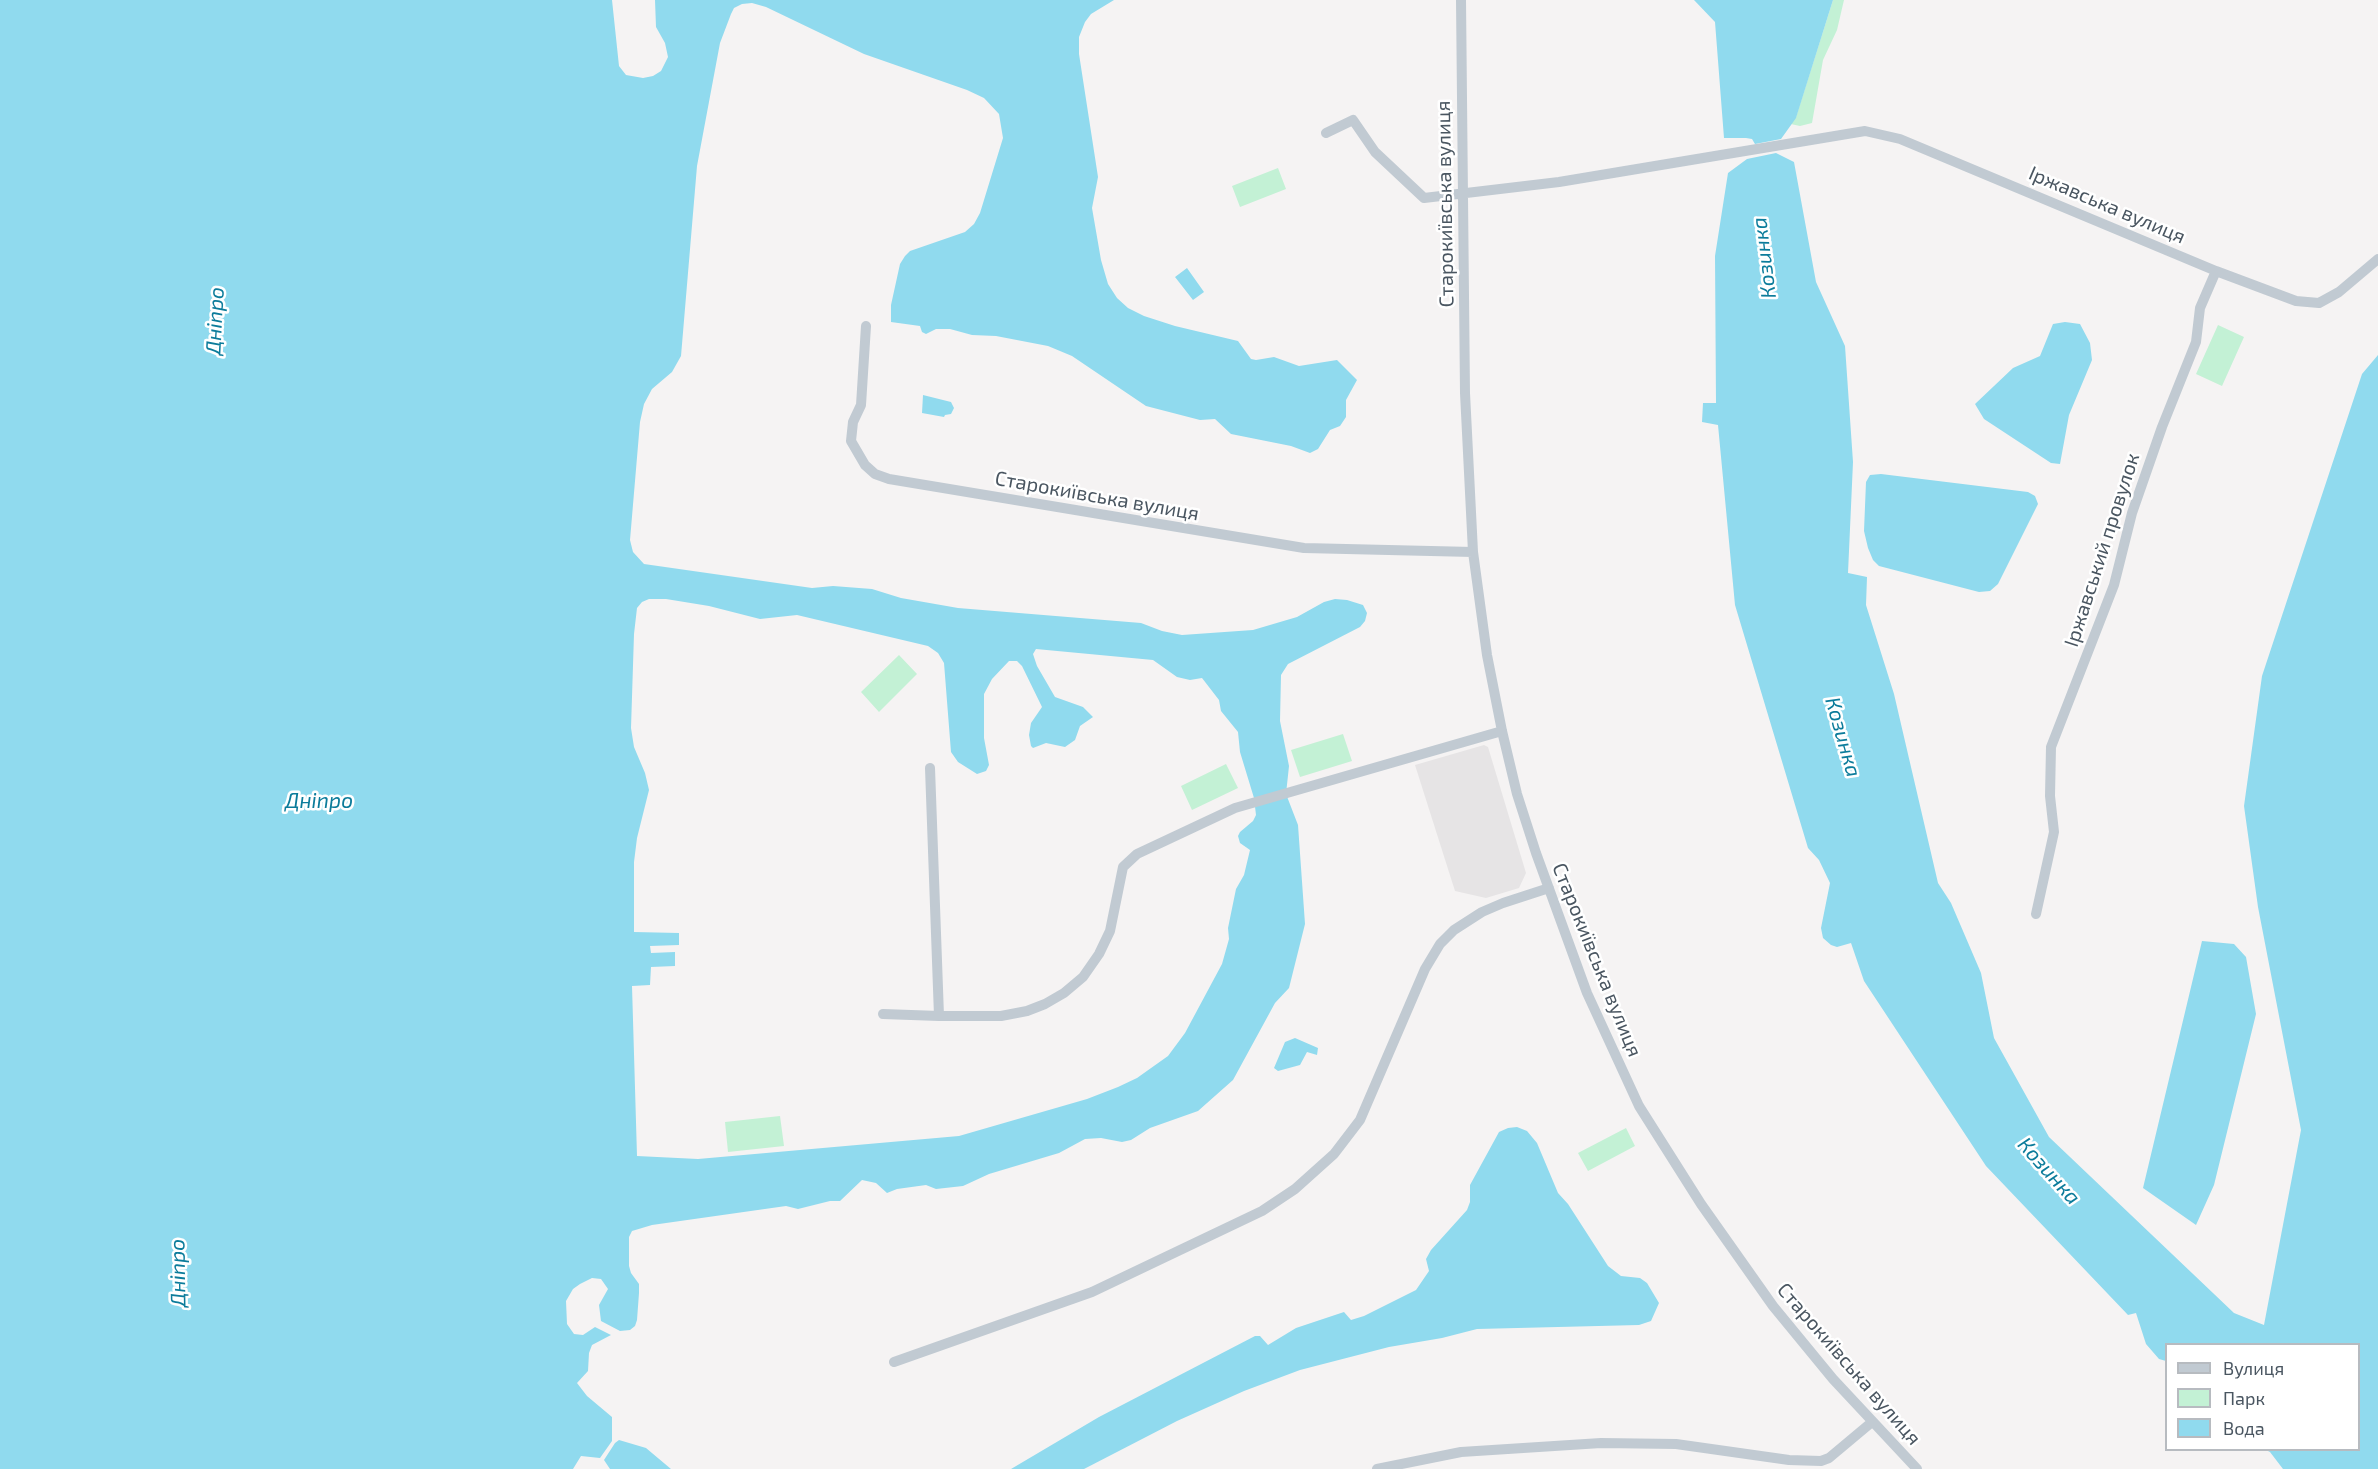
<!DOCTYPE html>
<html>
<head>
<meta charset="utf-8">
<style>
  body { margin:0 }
  #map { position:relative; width:2378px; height:1469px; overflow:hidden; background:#f5f3f3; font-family:"Exo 2",sans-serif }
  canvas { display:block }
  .legend { position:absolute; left:2165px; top:1343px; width:195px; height:108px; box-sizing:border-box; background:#fff; border:2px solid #b7bbc0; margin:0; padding:8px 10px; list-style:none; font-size:18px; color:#4a5661 }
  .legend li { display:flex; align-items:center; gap:12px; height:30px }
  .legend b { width:30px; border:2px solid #b7bbc0 }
</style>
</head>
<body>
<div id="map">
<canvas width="2378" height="1469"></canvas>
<ul class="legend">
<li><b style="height:8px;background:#c1cad2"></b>Вулиця</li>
<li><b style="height:16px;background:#c3f1d5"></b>Парк</li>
<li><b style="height:16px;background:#90daee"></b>Вода</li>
</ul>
</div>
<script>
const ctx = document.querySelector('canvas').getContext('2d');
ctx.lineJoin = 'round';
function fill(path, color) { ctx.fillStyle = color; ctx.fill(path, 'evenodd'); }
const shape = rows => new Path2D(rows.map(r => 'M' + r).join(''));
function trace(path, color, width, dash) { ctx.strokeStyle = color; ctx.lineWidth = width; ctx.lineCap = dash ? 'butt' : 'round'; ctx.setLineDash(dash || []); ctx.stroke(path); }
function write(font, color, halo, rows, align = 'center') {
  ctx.font = font + ' "Exo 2",sans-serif'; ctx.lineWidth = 5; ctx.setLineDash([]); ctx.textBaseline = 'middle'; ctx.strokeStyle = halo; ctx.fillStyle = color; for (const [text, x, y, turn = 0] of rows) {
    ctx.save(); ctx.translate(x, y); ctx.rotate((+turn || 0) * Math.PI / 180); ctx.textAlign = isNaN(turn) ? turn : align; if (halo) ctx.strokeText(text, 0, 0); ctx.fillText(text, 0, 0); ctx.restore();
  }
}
fill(shape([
  [1484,745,1488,747,1526,873,1519,888,1486,898,1455,891,1415,765]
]), '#e6e4e5');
fill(shape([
  [1833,0,1844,0,1837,30,1823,60,1812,123,1800,126,1786,123,1796,117],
  [1278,168,1286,189,1240,207,1232,186],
  [2218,325,2244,337,2222,386,2196,374],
  [899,655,917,674,879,712,861,692],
  [1343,734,1352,761,1300,777,1291,750],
  [1226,764,1238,788,1192,810,1181,786],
  [780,1116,784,1146,728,1152,725,1122],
  [1626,1128,1635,1146,1588,1171,1578,1153]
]), '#c3f1d5');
fill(shape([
  [0,0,612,0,619,66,626,75,643,78,653,76,661,71,668,57,665,43,656,27,655,0,1114,0,1091,14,1085,22,1079,37,1079,54,1098,177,1092,208,1101,260,1108,284,1117,298,1128,308,1144,316,1175,326,1238,341,1251,359,1256,360,1274,357,1299,366,1337,360,1357,380,1346,400,1346,417,1340,426,1330,430,1318,449,1310,453,1291,446,1231,434,1215,419,1200,420,1146,406,1072,356,1048,346,996,336,972,335,950,329,936,329,926,334,922,332,920,326,891,322,891,305,900,264,905,256,910,251,965,232,974,224,980,213,1003,138,999,114,984,98,967,90,864,54,766,7,752,3,742,4,734,8,731,14,720,43,697,166,681,356,672,372,652,389,644,404,640,422,630,540,633,552,644,564,812,588,833,586,872,589,901,598,958,608,1141,623,1162,631,1182,635,1253,630,1297,617,1324,602,1335,599,1347,600,1363,605,1367,613,1365,621,1360,627,1288,664,1281,675,1280,721,1289,766,1286,794,1298,825,1305,924,1289,988,1275,1003,1233,1080,1198,1111,1150,1128,1131,1140,1122,1142,1101,1138,1085,1139,1059,1153,989,1174,963,1186,936,1189,926,1185,897,1189,887,1193,876,1183,862,1180,840,1201,830,1201,798,1209,786,1206,652,1225,632,1231,629,1237,629,1266,631,1273,639,1284,639,1293,637,1320,635,1326,630,1330,620,1331,601,1321,599,1305,608,1289,601,1279,592,1278,580,1284,573,1289,566,1301,567,1324,574,1334,583,1335,595,1327,611,1335,592,1345,589,1353,588,1371,577,1383,587,1396,612,1417,612,1441,600,1458,581,1456,573,1469,0,1469],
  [649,599,666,599,709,606,760,619,797,615,928,646,938,653,944,663,951,752,958,762,977,774,986,771,989,765,984,738,984,694,992,679,1009,661,1017,661,1022,666,1042,707,1031,723,1029,735,1031,746,1033,748,1046,743,1065,747,1075,740,1080,726,1093,717,1083,707,1055,697,1037,666,1033,654,1036,649,1153,660,1177,677,1190,680,1202,678,1219,700,1221,711,1238,732,1240,752,1254,798,1256,815,1253,821,1240,832,1238,836,1240,843,1250,850,1244,875,1236,889,1228,928,1229,939,1222,964,1185,1033,1168,1056,1137,1078,1118,1087,1087,1099,959,1136,698,1159,637,1156,632,986,650,985,651,967,675,966,675,952,651,953,650,946,679,945,679,933,634,932,634,862,637,838,649,790,645,773,634,747,631,728,634,634,637,608,642,602],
  [1694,0,1833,0,1796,118,1781,139,1755,144,1752,139,1746,138,1724,138,1715,22],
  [1776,153,1794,162,1816,282,1845,346,1853,462,1848,573,1867,577,1866,605,1894,694,1938,883,1951,903,1981,973,1994,1038,2049,1137,2234,1313,2264,1325,2301,1130,2258,907,2244,806,2262,676,2362,374,2378,355,2378,1469,2283,1469,2270,1452,2266,1450,2358,1450,2358,1344,2166,1344,2166,1369,2165,1368,2166,1361,2159,1359,2146,1344,2136,1313,2128,1315,1986,1166,1864,981,1851,943,1837,947,1831,945,1823,938,1821,928,1830,883,1819,860,1808,848,1735,605,1718,425,1702,422,1703,403,1716,403,1715,256,1728,173,1747,159],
  [1187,268,1204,292,1193,300,1175,277],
  [2065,322,2080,324,2090,343,2092,360,2069,415,2060,464,2051,463,1984,419,1975,404,2013,368,2040,356,2053,324],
  [923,395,951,402,954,408,951,414,945,415,944,417,922,413],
  [1881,474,2028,492,2035,496,2038,504,1998,584,1990,591,1979,592,1879,566,1873,560,1868,548,1864,531,1866,482,1870,475],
  [2202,941,2234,944,2246,957,2256,1014,2214,1185,2196,1225,2143,1188],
  [1295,1038,1318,1048,1317,1055,1307,1052,1300,1065,1278,1071,1274,1068,1285,1042],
  [1517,1127,1527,1131,1537,1143,1558,1193,1568,1204,1608,1266,1621,1276,1640,1278,1647,1283,1659,1303,1651,1321,1639,1325,1477,1329,1442,1338,1389,1347,1300,1370,1244,1391,1177,1421,1084,1469,1011,1469,1099,1417,1255,1336,1260,1336,1268,1345,1296,1328,1344,1312,1351,1320,1364,1316,1416,1290,1429,1271,1426,1259,1431,1250,1467,1210,1470,1202,1470,1185,1499,1132,1508,1128],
  [619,1440,646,1448,671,1469,610,1469,604,1460,615,1443]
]), '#90daee');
trace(shape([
  [1461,0,1465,393,1473,552,1487,655,1502,731,1517,794,1536,853,1587,993,1639,1106,1701,1204,1773,1306,1833,1379,1917,1469],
  [1326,133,1353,120,1375,152,1424,198,1559,182,1865,131,1900,139,2216,271,2296,301,2319,303,2339,292,2378,259],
  [866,326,861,405,853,422,851,441,865,465,875,474,889,479,1304,548,1473,552],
  [930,768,939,1016,1001,1016,1027,1011,1045,1004,1064,993,1083,977,1099,954,1110,931,1123,867,1137,854,1235,808,1502,731],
  [2036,914,2054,832,2050,796,2051,747,2114,585,2132,513,2162,427,2196,342,2200,308,2216,271],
  [883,1014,939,1016],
  [894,1362,1092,1292,1262,1211,1295,1189,1334,1154,1360,1120,1425,969,1440,944,1454,930,1482,912,1503,903,1549,888],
  [1377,1469,1461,1452,1601,1443,1676,1444,1789,1460,1821,1461,1829,1458,1872,1422]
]), '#c1cad2', 10);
write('20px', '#4a5661', '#fff', [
  ["Старокиївська вулиця",1445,204,-91],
  ["Іржавська вулиця",2107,205,23],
  ["Старокиївська вулиця",1097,496,10],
  ["Іржавський провулок",2102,550,-72],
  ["Старокиївська вулиця",1597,960,68],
  ["Старокиївська вулиця",1849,1364,49]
]);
write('italic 21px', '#0c7c9b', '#fff', [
  ["Козинка",1764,258,-97],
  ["Дніпро",215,321,-87],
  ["Козинка",1843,737,74],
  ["Дніпро",319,801],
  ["Козинка",2049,1171,48],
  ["Дніпро",178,1273,-91]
]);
</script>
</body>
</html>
